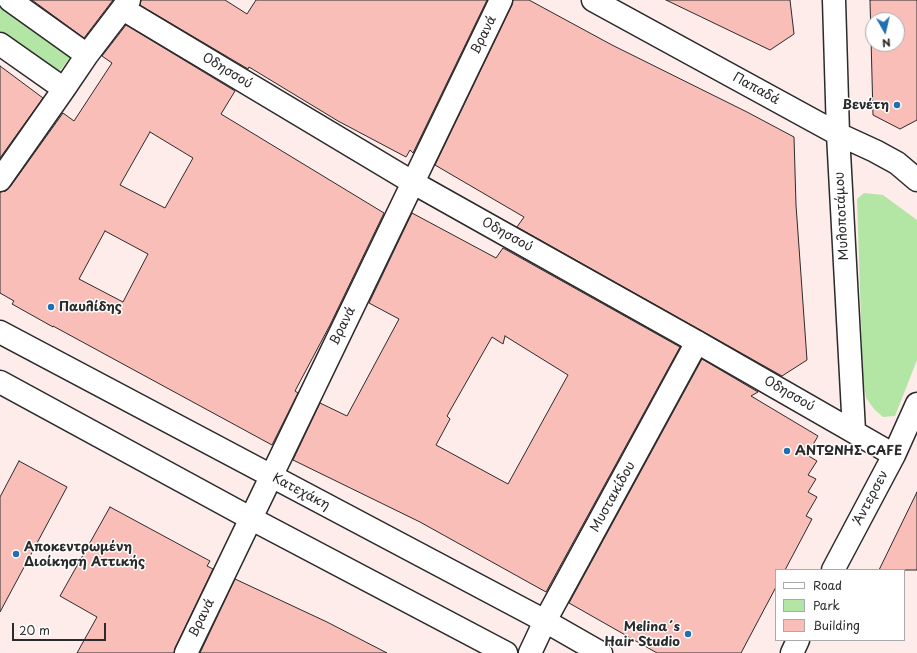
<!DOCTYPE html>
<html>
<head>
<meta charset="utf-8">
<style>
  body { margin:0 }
  #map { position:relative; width:917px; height:653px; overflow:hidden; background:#feecea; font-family:"Playpen Sans",sans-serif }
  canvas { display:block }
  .legend { position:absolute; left:775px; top:569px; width:130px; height:72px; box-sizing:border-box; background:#fff; border:1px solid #aaa; margin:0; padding:5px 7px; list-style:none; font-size:12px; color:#2b2b2b }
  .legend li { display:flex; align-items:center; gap:8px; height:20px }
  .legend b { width:20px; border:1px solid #aaa }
  .north { position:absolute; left:865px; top:12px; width:40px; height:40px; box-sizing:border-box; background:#fff; border:1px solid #aaa; border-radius:50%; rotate:172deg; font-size:11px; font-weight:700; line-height:16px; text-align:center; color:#2b2b2b }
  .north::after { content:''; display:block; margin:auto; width:14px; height:18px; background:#1f6fb2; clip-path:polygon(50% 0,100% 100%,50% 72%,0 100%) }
  .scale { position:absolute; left:12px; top:623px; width:94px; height:18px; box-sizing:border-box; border:2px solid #2b2b2b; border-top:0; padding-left:5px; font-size:12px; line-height:14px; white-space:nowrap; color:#2b2b2b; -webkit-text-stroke:3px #fff; paint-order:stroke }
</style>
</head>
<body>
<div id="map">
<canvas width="917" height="653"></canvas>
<ul class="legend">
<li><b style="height:5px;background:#fff"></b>Road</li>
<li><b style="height:11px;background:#b3e5a5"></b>Park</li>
<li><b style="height:11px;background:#fabeb9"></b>Building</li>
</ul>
<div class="north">N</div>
<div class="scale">20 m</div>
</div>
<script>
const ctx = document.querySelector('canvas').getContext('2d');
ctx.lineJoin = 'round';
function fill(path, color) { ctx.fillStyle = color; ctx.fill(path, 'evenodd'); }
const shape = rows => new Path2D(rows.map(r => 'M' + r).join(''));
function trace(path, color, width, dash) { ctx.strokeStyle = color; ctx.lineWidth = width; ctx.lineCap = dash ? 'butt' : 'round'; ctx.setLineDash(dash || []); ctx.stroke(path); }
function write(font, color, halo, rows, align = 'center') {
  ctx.font = font + ' "Playpen Sans",sans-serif'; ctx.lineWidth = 3; ctx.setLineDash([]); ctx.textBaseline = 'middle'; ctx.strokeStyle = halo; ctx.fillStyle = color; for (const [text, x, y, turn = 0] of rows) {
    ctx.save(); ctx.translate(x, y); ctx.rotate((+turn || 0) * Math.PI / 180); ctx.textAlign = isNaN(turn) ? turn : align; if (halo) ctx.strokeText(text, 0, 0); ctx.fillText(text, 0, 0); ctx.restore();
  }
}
fill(shape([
  [0,5,72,55,59,72,0,31],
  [864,193,883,195,917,220,917,360,895,416,883,417,874,409,866,398,863,380,857,199]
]), '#b3e5a5');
const building = shape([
  [32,0,113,0,84,38,32,0],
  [141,0,225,0,247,14,256,0,487,0,413,153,410,150,406,157,338,121,249,67,248,69,140,5,141,0],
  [513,0,529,0,612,45,747,112,794,137,796,205,807,360,782,376,517,227,524,217,435,165,512,5,513,0],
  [666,0,790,0,794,34,770,50,666,0],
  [870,0,917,0,917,120,900,129,873,115,870,0],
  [873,20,897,20,897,44,873,44,873,20],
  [126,25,235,91,221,114,384,213,330,325,295,391,298,393,272,445,53,326,53,327,12,304,14,301,0,293,0,192,6,191,10,187,63,113,74,121,112,63,102,56,126,25],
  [150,132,193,158,165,208,120,185,150,132],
  [105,231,148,254,123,302,79,279,105,231],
  [0,66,43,98,0,158,0,66],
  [412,213,496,258,503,248,680,347,546,592,420,522,293,460,320,403,347,416,399,319,369,303,412,213],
  [505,336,568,375,508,484,436,445,450,419,447,416,492,337,503,344,505,336],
  [702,359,758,392,751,396,818,436,807,455,817,461,808,475,816,479,808,492,817,497,806,516,812,519,785,570,776,570,776,587,741,653,657,653,569,603,702,359],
  [19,461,67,487,0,612,0,497,19,461],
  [917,492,917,570,879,570,917,492],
  [110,507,210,561,207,566,213,569,175,648,174,653,77,653,97,617,60,596,110,507],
  [235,579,327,622,387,653,200,653,235,579]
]);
fill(building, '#fabeb9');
trace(building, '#2b2b2b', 1);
const minor = shape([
  [10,0,87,55],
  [593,0,838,134,875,151,897,163,917,180],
  [834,0,838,134,854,431],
  [123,9,412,182,697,342,894,455],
  [0,44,64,89],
  [0,180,64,89,87,55,129,0],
  [833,570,894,455,917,404],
  [186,653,501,0],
  [530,653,545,621,697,342],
  [792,653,798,640]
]);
const major = shape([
  [0,332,545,621,601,653],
  [0,382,250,518,506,653]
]);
trace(minor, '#2b2b2b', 25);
trace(major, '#2b2b2b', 25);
trace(minor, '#fff', 22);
trace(major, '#fff', 22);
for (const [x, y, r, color] of [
  [897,105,4,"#1f6fb2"],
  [51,307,4,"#1f6fb2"],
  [787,451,4,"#1f6fb2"],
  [16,554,4,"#1f6fb2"],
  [688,634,4,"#1f6fb2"]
]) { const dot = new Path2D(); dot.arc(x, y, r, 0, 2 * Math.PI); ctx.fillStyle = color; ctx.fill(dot); trace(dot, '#fff', 1.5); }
write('13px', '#2b2b2b', '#fff', [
  ["Βρανά",484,35,-64],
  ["Οδησσού",227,71,31],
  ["Παπαδά",756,89,29],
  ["Μυλοποτάμου",842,216,-93],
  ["Οδησσού",507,235,29],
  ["Βρανά",343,326,-64],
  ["Οδησσού",789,394,30],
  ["Κατεχάκη",301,492,28],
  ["Μυστακίδου",613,497,-61],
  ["Άντερσεν",871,498,-62],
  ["Βρανά",202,618,-64]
]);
write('bold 13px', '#2b2b2b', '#fff', [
  ["Βενέτη",889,105,"right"],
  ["Παυλίδης",59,307],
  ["ΑΝΤΩΝΗΣ CAFE",795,451],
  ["Αποκεντρωμένη",24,547],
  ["Διοίκηση Αττικής",24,562],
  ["Melina´s",680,627,"right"],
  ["Hair Studio",680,642,"right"]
], 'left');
</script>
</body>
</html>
